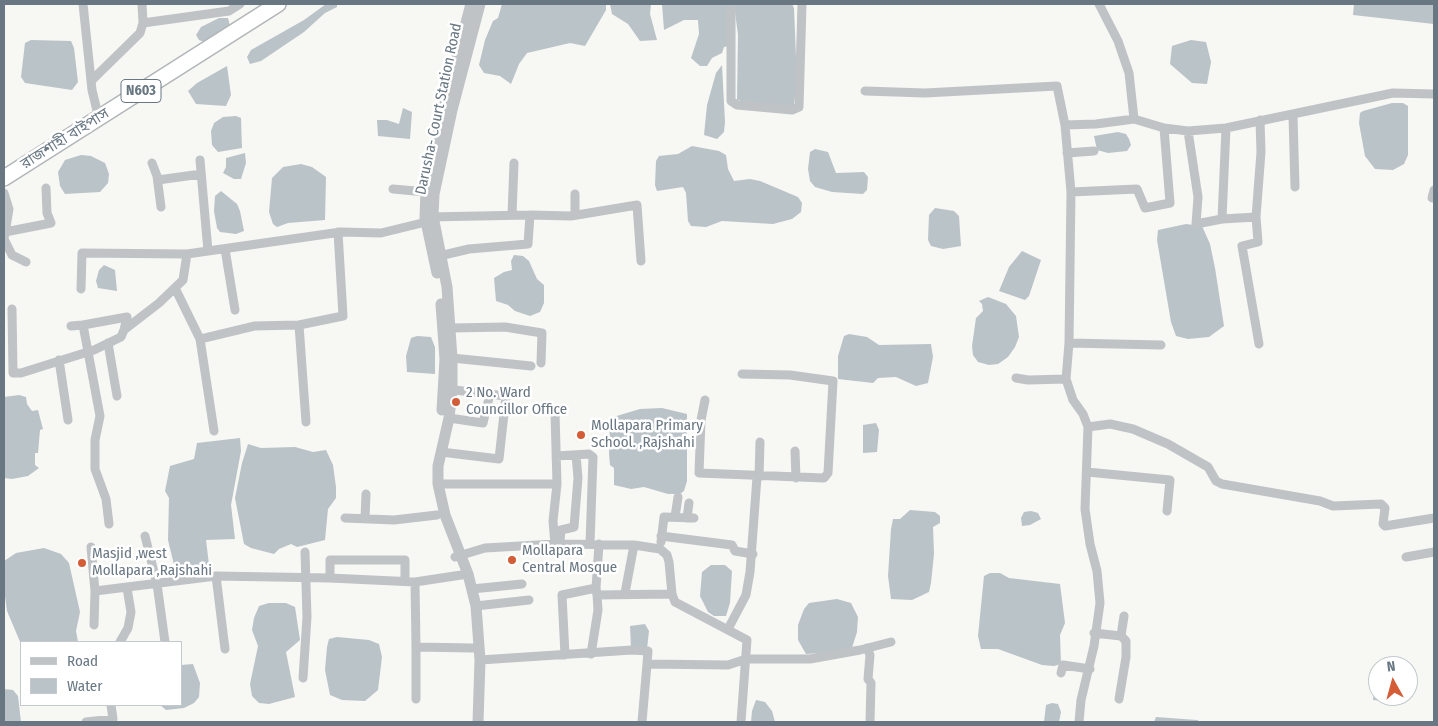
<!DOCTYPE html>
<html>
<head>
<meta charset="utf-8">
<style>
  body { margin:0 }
  #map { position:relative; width:1438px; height:726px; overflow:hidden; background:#f7f7f4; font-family:"Fira Sans Condensed",sans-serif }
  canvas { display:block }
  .frame { position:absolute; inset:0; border:5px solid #697783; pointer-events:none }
  .legend { position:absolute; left:20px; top:641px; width:162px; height:65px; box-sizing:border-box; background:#fff; border:1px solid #c3c9cd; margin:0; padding:6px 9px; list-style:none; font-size:15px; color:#697783 }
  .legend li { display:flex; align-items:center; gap:10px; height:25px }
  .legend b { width:25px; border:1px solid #c3c9cd }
  .north { position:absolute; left:1368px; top:656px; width:50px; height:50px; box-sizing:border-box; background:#fff; border:1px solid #c3c9cd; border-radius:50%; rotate:353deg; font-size:14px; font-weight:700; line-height:20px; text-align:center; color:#697783 }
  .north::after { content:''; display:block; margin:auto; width:18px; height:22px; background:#d45d37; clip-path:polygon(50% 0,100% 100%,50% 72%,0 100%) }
</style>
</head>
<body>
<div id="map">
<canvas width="1438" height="726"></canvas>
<div class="frame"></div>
<ul class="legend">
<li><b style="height:6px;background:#bfc3c6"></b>Road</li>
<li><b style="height:14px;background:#bac3c8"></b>Water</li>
</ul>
<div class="north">N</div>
</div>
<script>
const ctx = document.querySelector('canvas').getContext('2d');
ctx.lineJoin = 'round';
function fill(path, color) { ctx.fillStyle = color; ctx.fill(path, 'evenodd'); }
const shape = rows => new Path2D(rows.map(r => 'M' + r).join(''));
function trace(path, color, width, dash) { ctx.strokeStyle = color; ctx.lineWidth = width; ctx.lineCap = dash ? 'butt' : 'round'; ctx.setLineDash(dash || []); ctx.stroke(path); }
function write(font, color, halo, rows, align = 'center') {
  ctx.font = font + ' "Fira Sans Condensed","Noto Sans Bengali",sans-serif'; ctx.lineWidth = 5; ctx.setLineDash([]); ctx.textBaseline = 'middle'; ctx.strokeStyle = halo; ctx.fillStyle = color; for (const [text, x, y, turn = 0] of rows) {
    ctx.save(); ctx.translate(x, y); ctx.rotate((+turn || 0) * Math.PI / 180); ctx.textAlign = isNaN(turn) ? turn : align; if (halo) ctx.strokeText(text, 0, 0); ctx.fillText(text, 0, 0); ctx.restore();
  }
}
fill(shape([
  [326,4,337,4,337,7,325,13,304,32,261,61,250,64,247,57,251,50,304,20],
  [502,4,606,4,606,10,585,46,570,43,527,53,519,64,511,84,500,76,484,73,479,65,485,40,493,21,498,18],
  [610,4,651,4,650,14,657,40,640,41,628,24,612,14],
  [662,4,727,4,729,46,724,47,722,53,712,58,707,66,700,66,691,58,699,34,698,20,684,20,664,30],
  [734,4,792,4,794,8,797,82,794,105,787,108,768,107,737,100,738,35],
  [1354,4,1434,4,1434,24,1353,15],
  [219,18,228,18,230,26,204,42,199,40,196,35,201,27],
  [31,40,71,41,74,48,78,82,72,90,25,83,21,77,25,43],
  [1191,40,1206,42,1211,62,1207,84,1192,83,1170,64,1172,46],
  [722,65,725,122,724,132,717,139,704,135,707,105,716,73],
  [227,66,231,95,226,106,196,104,188,91,197,83],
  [1392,103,1403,103,1408,106,1408,155,1404,164,1393,170,1375,169,1365,156,1359,123,1360,113,1363,111],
  [403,108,412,112,410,139,378,136,377,120,387,120,399,124],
  [236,116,241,118,242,148,218,152,212,145,211,131,214,123,223,117],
  [1118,132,1126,134,1129,139,1131,145,1127,151,1108,153,1097,150,1094,136],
  [692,146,719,151,726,155,728,169,734,181,750,179,760,181,798,197,802,203,801,212,792,219,773,224,722,221,706,227,691,226,688,221,686,193,683,187,657,191,655,185,656,161,659,156,678,154],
  [815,149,828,152,836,173,864,172,868,177,867,190,863,194,832,192,815,187,810,181,808,169,810,152],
  [245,153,246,163,241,179,234,179,223,173,226,167,226,158],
  [81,155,91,156,105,163,109,174,108,183,100,192,65,194,60,186,58,172,65,160],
  [301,164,312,167,326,177,325,220,288,223,277,227,273,224,269,212,272,178,283,167],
  [221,191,237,204,240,211,244,231,236,234,220,232,217,228,214,211,215,196],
  [935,208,954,211,959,216,961,246,943,249,931,246,928,240,929,215],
  [1186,224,1202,226,1210,244,1215,268,1224,326,1209,337,1188,339,1176,336,1171,322,1157,240,1158,230],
  [1022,251,1041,260,1029,296,1025,300,999,291,1009,267],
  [514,255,523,256,529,261,537,279,544,285,544,303,540,312,530,316,515,311,508,305,496,301,494,278,504,272,512,270,511,261],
  [104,265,115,270,117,291,98,288,96,281,99,270],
  [988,297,1006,304,1016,316,1019,337,1015,347,1008,357,998,364,989,365,978,362,973,355,972,346,976,318,983,311,982,304,979,301],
  [849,334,867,337,879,345,931,344,933,357,928,383,916,386,896,377,878,378,873,383,838,379,838,356,844,336],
  [417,336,431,337,435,347,435,374,407,372,406,356,411,338],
  [19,395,26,397,27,404,32,411,38,410,43,429,40,430,38,453,35,453,35,465,39,468,28,476,12,479,4,478,4,397],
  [662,408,687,414,687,481,684,491,680,494,668,494,644,487,631,489,614,485,614,468,610,465,609,454,610,418,640,409],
  [876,423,879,430,877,452,863,453,863,425],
  [240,438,241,451,231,505,235,539,206,540,210,573,177,577,168,540,169,498,165,491,170,466,194,459,197,443],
  [248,444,261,448,295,447,313,452,326,450,333,465,336,487,336,498,328,509,325,540,297,547,291,544,279,549,274,554,251,548,244,544,235,498,242,463],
  [910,510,935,512,940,516,940,523,933,527,934,554,931,583,929,592,912,600,891,599,888,576,891,529,893,519,900,519],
  [1031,511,1038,513,1041,519,1030,525,1022,526,1021,518,1024,512],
  [44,548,61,554,69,563,80,612,76,631,78,642,21,644,7,611,4,589,4,561,16,553],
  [711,565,725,565,732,571,730,603,726,616,714,616,708,612,700,596,702,572],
  [990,573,1000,573,1009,578,1060,584,1065,623,1060,635,1061,664,1054,666,1042,665,998,649,981,649,978,636,984,576],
  [837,599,851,603,858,617,857,632,851,651,806,654,798,640,798,625,804,609,809,603],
  [269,603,286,603,295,607,300,640,286,652,295,697,269,704,259,703,252,696,250,684,258,646,252,630,254,618,259,606],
  [645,624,649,631,647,649,631,648,630,626],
  [337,637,369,640,379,644,382,657,378,690,365,701,342,700,330,695,325,670,327,647,329,639],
  [193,664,200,683,199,697,194,703,184,708,166,710,160,705,181,705,181,665],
  [1375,682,1378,682,1378,696,1394,696,1394,702,1373,700],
  [4,689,13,690,18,696,21,722,4,722],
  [756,700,765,702,772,711,775,722,751,722,752,711],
  [1052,703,1058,704,1061,712,1059,722,1044,722,1046,705],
  [1156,717,1197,720,1201,722,1154,722]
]), '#bac3c8');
const trunk = shape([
  [4,178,278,4]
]);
trace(trunk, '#b2b6b9', 18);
trace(shape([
  [83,4,92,90,99,119],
  [731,4,731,101,737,105,792,110,799,107,802,4],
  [143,23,229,11,240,4],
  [91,81,140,33,143,23,142,4],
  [865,91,925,93,1057,86,1065,125],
  [1293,116,1295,187],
  [1134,119,1164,128,1188,131,1226,128,1393,93,1434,94],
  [1226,128,1222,219,1256,217],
  [1188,131,1198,197,1196,224,1222,219],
  [1067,153,1094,151],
  [200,160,208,251],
  [152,163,157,176,161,207],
  [158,180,201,174],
  [393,189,426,192],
  [1071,192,1137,189,1145,208,1170,203,1164,128],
  [4,193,9,209,4,239,12,255,26,262],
  [575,194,575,215],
  [1432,198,1434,190],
  [512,215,514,163],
  [428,217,530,215],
  [5,232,51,223,47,213,46,188],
  [225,249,235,310],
  [435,257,469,249,528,244,530,215,571,216,637,205,641,261],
  [175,288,200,339],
  [81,289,82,253,187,254,341,232,381,233,426,222],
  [12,309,13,373,21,373,94,350,121,337,124,330,159,303,183,280,187,254],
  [299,325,343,316,338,232],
  [71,326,83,325],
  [451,328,505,327,542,333,541,363],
  [108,343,117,396],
  [1069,343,1161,345],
  [1259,344,1242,246,1258,242,1256,217,1261,152,1260,120],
  [452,358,531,366],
  [59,360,68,420],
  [1016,378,1028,380,1066,379],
  [705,400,701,420,699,473,824,478,828,473,833,381,790,375,742,374],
  [555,413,557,484],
  [449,418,483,423,490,394],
  [1088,427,1110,424,1133,429,1168,444,1208,467,1216,481,1222,484,1320,501,1333,506,1381,504,1385,508,1383,524,1385,526,1434,518],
  [214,431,200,339,254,326,299,325,306,422],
  [795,451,796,478],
  [441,452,499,459,506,396,446,389],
  [556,456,589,454,593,457,590,544],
  [1087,472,1170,480,1167,511],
  [759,477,760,442],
  [438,484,557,484,553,521,555,544],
  [675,517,678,497],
  [345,518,394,520,437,515],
  [687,518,689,503],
  [365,519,366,494],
  [109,524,106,499,95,469,95,440,100,416,83,325,127,317,124,330],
  [145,536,157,584,165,642],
  [661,536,732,545,735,551,753,554],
  [560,541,561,530,574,527,578,478,576,455],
  [661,542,664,517,694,518],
  [91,547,95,591,94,625],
  [455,557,485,548,555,544,634,545,660,549,667,555,669,562,672,594,675,602,747,640,741,722],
  [1406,557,1434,552],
  [216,576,225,649],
  [330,578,330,560,405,560,405,580],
  [415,582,416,647,473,648],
  [596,588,599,544],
  [472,589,522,584],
  [95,591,216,576,330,578,415,582,468,574],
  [625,593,634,545],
  [476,606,529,600],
  [728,629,746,595,750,572,757,477],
  [1094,633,1121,636,1124,616],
  [120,642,128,628,131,612,127,588],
  [867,648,870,655,868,679,871,683,870,722],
  [591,654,598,610,597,595],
  [565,655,562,595,596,588,597,595,672,594],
  [480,660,632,650,648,651,647,664,728,665,746,659,810,659,860,650,891,642],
  [1061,673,1063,665,1090,669],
  [303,678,307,617,305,552],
  [416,699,416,647],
  [1119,699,1126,657,1126,641,1121,636],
  [86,722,113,719,111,705],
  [642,722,647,664],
  [1079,722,1081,700,1094,646,1100,603,1097,571,1090,544,1085,509,1088,427,1083,414,1073,400,1066,379,1069,343,1071,192,1065,125,1096,124,1134,119,1129,73,1118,41,1099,4]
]), '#bfc3c6', 9);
trace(shape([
  [437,273,425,217,426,192,444,106,471,4],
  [441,304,445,359,442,410],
  [478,722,480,660,476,606,468,574,445,515,438,484,438,466,449,418,452,390,452,358,447,287,433,216,434,194,452,110,480,4]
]), '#bfc3c6', 11);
trace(trunk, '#fff', 15);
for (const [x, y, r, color] of [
  [456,402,5,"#d45d37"],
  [581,435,5,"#d45d37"],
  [512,560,5,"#d45d37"],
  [82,563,5,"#d45d37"]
]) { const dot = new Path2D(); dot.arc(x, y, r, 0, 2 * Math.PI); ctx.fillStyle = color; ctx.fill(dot); trace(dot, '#fff', 2); }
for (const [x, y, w] of [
  [141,91,40]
]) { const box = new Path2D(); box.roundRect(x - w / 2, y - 11.5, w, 23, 4); ctx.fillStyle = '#fff'; ctx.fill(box); trace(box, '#697783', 1); }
write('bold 14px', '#697783', null, [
  ["N603",141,91]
]);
write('15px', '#697783', '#fff', [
  ["Darusha- Court Station Road",439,109,-78],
  ["রাজশাহী বাইপাস",65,139,-32]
]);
write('15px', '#697783', '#fff', [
  ["2 No. Ward",466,393],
  ["Councillor Office",466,410],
  ["Mollapara Primary",591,426],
  ["School. ,Rajshahi",591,443],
  ["Mollapara",522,551],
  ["Central Mosque",522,568],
  ["Masjid ,west",92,554],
  ["Mollapara ,Rajshahi",92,571]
], 'left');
</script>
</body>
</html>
